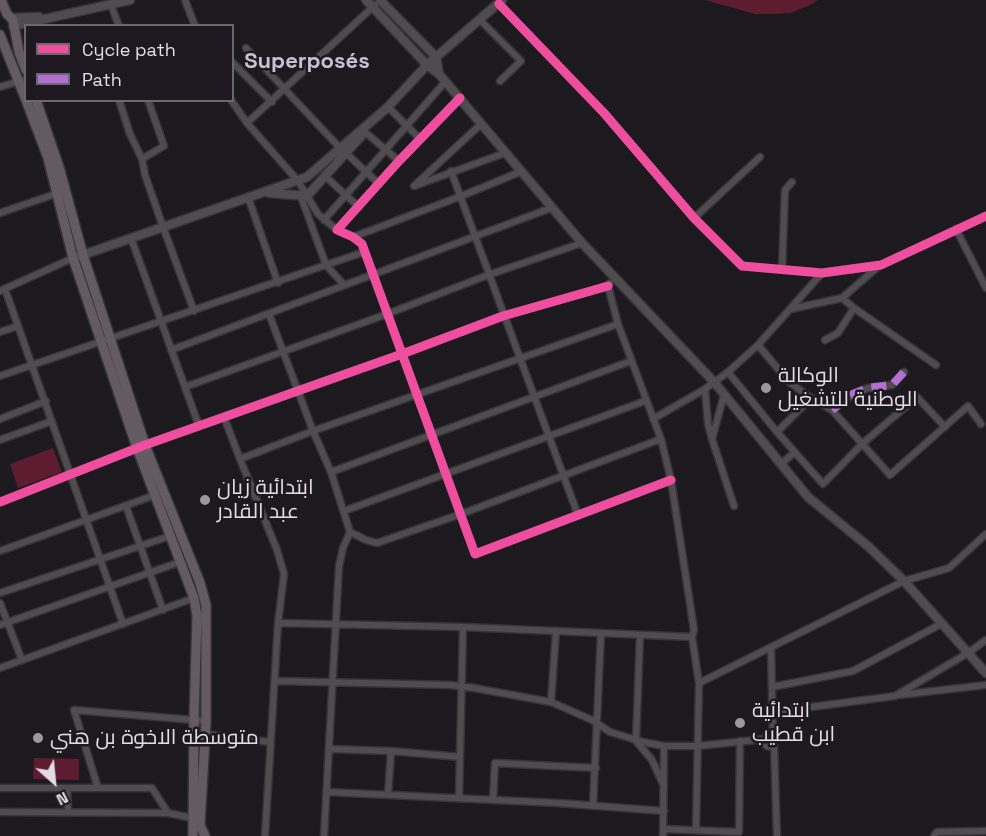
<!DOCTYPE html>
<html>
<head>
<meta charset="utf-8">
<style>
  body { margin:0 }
  #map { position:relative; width:986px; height:836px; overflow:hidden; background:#1d1a1f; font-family:"Space Grotesk",sans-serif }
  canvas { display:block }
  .legend { position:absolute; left:24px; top:24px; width:210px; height:78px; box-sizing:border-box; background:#1e1821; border:2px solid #6c676f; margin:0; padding:8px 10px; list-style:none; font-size:18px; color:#e1dde3 }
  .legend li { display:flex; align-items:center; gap:12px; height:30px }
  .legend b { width:30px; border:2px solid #6c676f }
  .north { position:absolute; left:24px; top:752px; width:60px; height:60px; -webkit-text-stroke:4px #1e1821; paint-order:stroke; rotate:153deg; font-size:16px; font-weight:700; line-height:24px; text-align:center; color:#e1dde3 }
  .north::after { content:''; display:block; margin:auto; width:21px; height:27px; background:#e1dde3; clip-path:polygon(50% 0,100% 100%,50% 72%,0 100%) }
</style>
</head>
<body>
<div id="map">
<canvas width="986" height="836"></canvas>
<ul class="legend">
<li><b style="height:8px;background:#ef4d9e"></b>Cycle path</li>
<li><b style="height:8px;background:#b36fd0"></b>Path</li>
</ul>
<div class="north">N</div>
</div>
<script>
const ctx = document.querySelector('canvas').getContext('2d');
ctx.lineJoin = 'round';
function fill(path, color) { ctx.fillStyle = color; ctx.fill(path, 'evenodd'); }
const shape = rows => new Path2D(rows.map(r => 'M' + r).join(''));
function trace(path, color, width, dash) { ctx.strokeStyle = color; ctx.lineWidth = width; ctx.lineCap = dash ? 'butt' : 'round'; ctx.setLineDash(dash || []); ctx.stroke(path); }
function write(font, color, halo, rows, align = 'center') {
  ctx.font = font + ' "Space Grotesk",Cairo,sans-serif'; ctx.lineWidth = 5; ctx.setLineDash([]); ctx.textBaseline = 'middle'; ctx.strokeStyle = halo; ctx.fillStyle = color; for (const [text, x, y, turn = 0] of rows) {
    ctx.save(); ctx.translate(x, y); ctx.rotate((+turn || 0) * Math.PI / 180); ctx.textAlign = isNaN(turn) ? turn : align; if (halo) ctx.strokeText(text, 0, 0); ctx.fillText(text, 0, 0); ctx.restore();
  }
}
fill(shape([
  [705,0,818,0,808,6,790,13,773,14,755,14],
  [53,448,62,472,18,488,10,464],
  [34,758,79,759,79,780,33,779]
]), '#5d1c30');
const street = shape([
  [185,0,195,26],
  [499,4,604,113,694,218,742,266,822,273,881,265,986,216],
  [111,5,119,26],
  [480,20,521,61,500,81],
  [246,48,340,148],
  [232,62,272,102],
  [0,87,26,79],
  [460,98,399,161,337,230,353,237,362,244,475,554,671,480],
  [119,100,130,134,142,159,145,175,163,227,194,311],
  [231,100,247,123,298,181,318,214,337,230],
  [388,107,420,139],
  [247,123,375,5],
  [481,124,414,186,505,153],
  [365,132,399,161],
  [346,153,379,184],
  [142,159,164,146,148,100],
  [451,171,578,515],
  [326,177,359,207],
  [300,194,326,265,344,285],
  [248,197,278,283],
  [0,213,58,193],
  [694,218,760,157],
  [324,220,445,82],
  [956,229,986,288],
  [353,237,459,197,520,172],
  [131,238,199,426],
  [782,269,785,190,792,182],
  [610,283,608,286,618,324,661,439,671,480,694,630,692,637,699,683,696,830],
  [5,289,123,624],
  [0,291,73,258],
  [842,298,854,308,936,365],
  [791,309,842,298,880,265],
  [269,314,313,431,331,472,350,532,366,540,377,543,461,514,661,439],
  [0,332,18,326],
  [825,340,838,333,854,308],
  [758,345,789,382,811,398,832,410,890,475,968,406,981,424],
  [171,350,551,208],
  [728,372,777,432,823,484,862,444,917,397,945,427],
  [0,376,364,252],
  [185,387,387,314,488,275,582,243],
  [705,389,708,424,712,439,734,506],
  [832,410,853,394,868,388,892,385,904,372],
  [224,417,240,459,313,431,618,324],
  [0,419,46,401],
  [653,419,705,389,728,372,758,345,822,273],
  [777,432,811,398],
  [712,439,724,395],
  [0,440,52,421],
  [240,459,277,550,284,574,278,623,265,836],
  [781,464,795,452],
  [331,472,631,361],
  [0,502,145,445,402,354,503,316,608,286],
  [126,506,163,610],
  [344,511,645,401],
  [0,551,155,495],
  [0,593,170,536],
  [0,603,22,660],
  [278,623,463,627,692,637],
  [0,625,180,562],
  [640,635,636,741,652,760,664,786],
  [771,648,773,737],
  [0,668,194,598],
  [276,681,450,685,474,688,551,702,592,720,610,732,643,742,664,746,698,746,765,739],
  [699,683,904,581,949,568,986,534],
  [772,687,853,671,941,624],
  [899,695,986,685],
  [551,702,556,631],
  [773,712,895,696,968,653,986,640],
  [205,734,270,742],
  '763.5 741a5.5 5.5 0 1 1 11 0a5.5 5.5 0 1 1-11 0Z',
  [774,744,777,836],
  [330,749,391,751,460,757],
  [0,788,152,788,168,813,192,818],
  [98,788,74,710,206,721],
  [67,789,68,811],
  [327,792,558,803,664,811],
  [388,795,391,751],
  [459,798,463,627],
  [493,800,495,763,596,768],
  [593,806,601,633],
  [0,812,168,813],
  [663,829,739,832,740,741],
  [324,836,339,566,343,548,350,532],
  [663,836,664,746],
  [934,836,937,832,986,831]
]);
const secondary = shape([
  [366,0,427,65,439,74,582,243,714,382,808,497,869,547,904,581,986,673],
  [380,0,436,57,439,74],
  [11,18,39,17],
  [13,26,130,0],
  [386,109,427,65,502,0],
  [269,193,307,196,363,134],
  [77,257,307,177,388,107]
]);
const primary = shape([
  [1,0,7,14,13,20,19,52,26,70],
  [0,35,26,100],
  [26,100,48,158,73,258,137,448,194,598,197,616,194,719,193,836],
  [36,100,59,167,83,255,145,445,200,583,206,605,206,721,200,825,205,836]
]);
trace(street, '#363438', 9);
trace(secondary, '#363438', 11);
trace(primary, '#363438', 12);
trace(street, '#4e4c4f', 6);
trace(secondary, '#4e4c4f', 8);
trace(primary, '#635a62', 9);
trace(shape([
  [832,410,853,394,868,388,892,385,904,372]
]), '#b36fd0', 8, [15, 8]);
trace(shape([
  [499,4,604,113,694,218,742,266,822,273,881,265,986,216],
  [460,98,399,161,337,230,353,237,362,244,475,554,671,480],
  [0,502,145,445,402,354,503,316,608,286]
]), '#ef4d9e', 9);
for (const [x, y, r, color] of [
  [766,388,6,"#9c999e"],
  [205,500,6,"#9c999e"],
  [740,723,6,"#9c999e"],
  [38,738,6,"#9c999e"]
]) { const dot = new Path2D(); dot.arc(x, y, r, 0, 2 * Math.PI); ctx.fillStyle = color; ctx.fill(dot); trace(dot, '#1e1821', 2); }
write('21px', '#e1dde3', '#1e1821', [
  ["الوكالة",778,376],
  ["الوطنية للتشغيل",778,400],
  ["ابتدائية زيان",217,488],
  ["عبد القادر",217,512],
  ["ابتدائية",752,711],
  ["ابن قطيب",752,735],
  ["متوسطة الاخوة بن هني",50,738]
], 'left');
write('bold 22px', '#c8c0cd', '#1e1821', [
  ["Superposés",307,62]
]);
</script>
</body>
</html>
